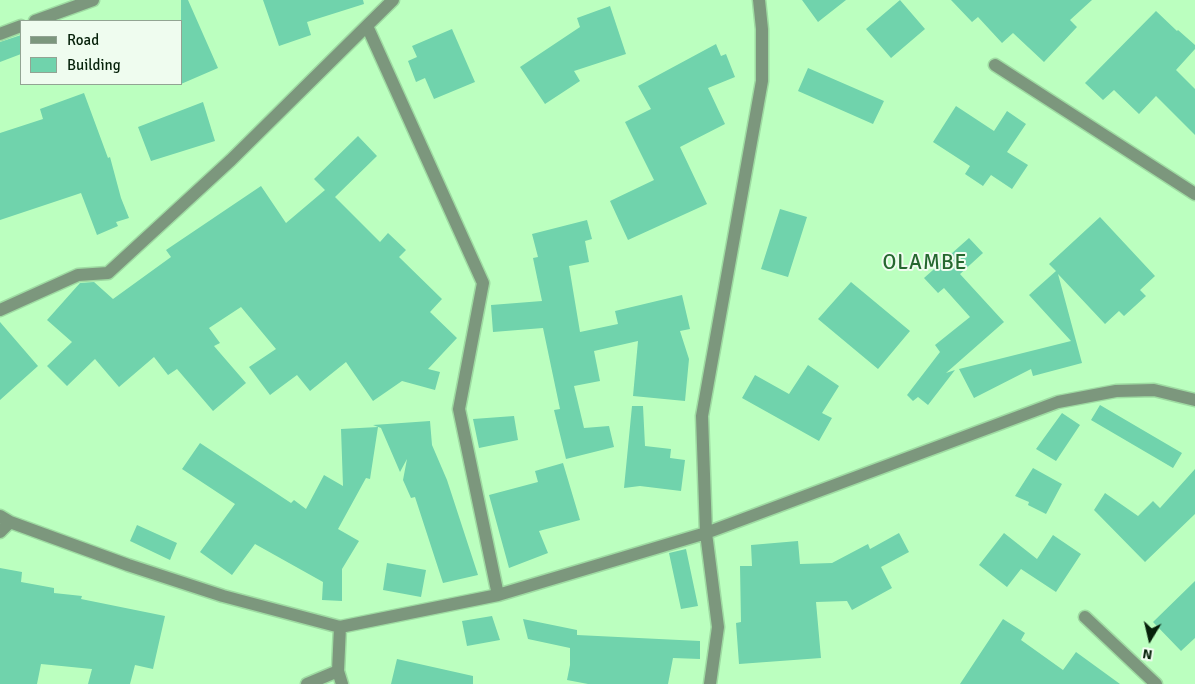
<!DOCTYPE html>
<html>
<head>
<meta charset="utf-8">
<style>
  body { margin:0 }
  #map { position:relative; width:1195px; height:684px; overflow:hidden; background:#bbffbf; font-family:Signika,sans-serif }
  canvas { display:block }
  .legend { position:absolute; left:20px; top:20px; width:162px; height:65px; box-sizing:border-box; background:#effcef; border:1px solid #92a493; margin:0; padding:6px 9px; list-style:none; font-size:15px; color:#06210a }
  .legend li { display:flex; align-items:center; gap:10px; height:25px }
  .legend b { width:25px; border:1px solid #92a493 }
  .north { position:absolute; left:1125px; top:614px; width:50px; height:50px; -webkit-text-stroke:4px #effcef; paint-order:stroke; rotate:189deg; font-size:14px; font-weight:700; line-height:20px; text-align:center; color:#06210a }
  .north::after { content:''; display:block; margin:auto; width:18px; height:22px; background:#06210a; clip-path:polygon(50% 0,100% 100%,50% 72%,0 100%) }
</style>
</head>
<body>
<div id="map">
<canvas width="1195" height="684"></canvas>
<ul class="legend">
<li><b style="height:6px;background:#7c977d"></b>Road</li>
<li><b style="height:14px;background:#70d3ac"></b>Building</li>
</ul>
<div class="north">N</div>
</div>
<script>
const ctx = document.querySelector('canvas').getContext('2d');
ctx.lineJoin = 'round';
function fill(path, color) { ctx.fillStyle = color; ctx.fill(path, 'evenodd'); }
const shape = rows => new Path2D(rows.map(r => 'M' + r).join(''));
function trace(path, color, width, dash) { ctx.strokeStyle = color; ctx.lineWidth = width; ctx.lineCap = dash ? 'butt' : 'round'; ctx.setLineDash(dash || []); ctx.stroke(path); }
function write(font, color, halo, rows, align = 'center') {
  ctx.font = font + ' Signika,sans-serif'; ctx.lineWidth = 4; ctx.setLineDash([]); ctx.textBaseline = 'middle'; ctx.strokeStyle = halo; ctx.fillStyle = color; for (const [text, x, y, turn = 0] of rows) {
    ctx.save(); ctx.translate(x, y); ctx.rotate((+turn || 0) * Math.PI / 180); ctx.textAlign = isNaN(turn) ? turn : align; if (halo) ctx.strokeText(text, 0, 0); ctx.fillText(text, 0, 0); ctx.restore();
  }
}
fill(shape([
  [181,0,188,0,218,68,181,84],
  [263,0,363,0,364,4,307,22,311,35,279,46],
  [802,0,846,0,818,22],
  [900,0,925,29,891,58,866,29],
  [951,0,1092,0,1070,20,1077,27,1044,62,1013,33,1002,43,978,17,972,22],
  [610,6,626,54,574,71,580,81,545,104,520,67,580,27,577,18],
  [1156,11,1177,31,1178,30,1195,45,1195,49,1176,70,1195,89,1195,135,1156,96,1139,114,1114,90,1103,100,1085,83],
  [452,29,475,82,434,99,425,78,416,82,408,61,417,57,412,46],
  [21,35,21,54,0,62,0,42],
  [716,44,721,56,726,54,735,77,708,88,725,124,680,147,707,204,628,240,610,201,654,180,625,122,651,109,638,86],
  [808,68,884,101,873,124,798,91],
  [84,93,108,158,110,157,121,198,129,218,116,222,118,226,97,235,81,193,0,220,0,133,43,119,40,109],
  [203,102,215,141,151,161,138,127],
  [956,106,994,131,1007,111,1026,124,1007,152,1028,165,1012,189,991,175,983,186,965,174,970,166,933,142],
  [358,136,377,156,335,197,380,242,388,233,406,250,399,257,442,299,430,312,457,338,428,369,440,372,435,390,402,381,373,401,346,362,310,391,297,375,270,395,249,367,276,349,241,307,209,328,220,343,214,346,246,383,213,411,177,369,168,375,154,357,119,387,95,359,67,386,47,366,72,342,47,320,80,283,94,282,113,299,171,257,166,250,261,186,286,223,325,190,314,179],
  [780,209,807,217,788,277,761,269],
  [1100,217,1155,276,1140,290,1146,296,1124,316,1119,311,1105,324,1058,274,1082,363,1033,376,1031,369,974,398,959,369,1071,341,1029,295,1056,271,1049,264],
  [587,220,592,239,585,241,589,262,569,266,580,332,618,324,615,311,682,295,690,329,680,331,689,359,685,401,633,396,638,341,594,351,600,381,574,386,584,428,609,426,614,447,566,459,554,410,560,409,543,328,493,332,491,305,542,301,533,258,538,257,532,234],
  [969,238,983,253,960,274,1004,322,946,373,955,370,928,405,918,397,913,401,907,395,940,352,935,345,970,317,944,288,938,293,924,278],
  [851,282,910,331,878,369,818,319],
  [0,322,38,366,0,400],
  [808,365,839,386,822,413,832,418,819,441,742,398,755,375,789,394],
  [1100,405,1182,453,1173,468,1091,420],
  [632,406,643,406,645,446,671,449,670,458,685,460,681,491,640,486,624,488],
  [1062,413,1080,425,1056,461,1036,449],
  [514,416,518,440,479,448,473,419],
  [430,421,432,445,447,480,478,575,443,583,415,497,411,498,403,480,407,459,400,472,381,428,373,425],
  [378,427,370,479,366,478,338,529,359,541,342,569,342,601,322,600,323,582,255,544,232,575,200,552,235,504,182,469,200,443,291,503,294,500,306,509,324,475,343,486,341,429],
  [563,463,580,520,539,531,548,553,509,568,489,495,538,482,535,471],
  [1033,468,1062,484,1046,514,1028,505,1029,502,1015,496],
  [1195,469,1195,514,1145,562,1094,510,1105,493,1138,516,1153,501,1160,508],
  [137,525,177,543,170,560,130,541],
  [899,533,909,552,881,567,892,588,852,610,847,601,816,602,821,658,739,664,736,623,741,622,740,566,752,566,751,545,798,541,800,564,832,563,868,544,870,549],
  [1004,533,1037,559,1053,535,1081,554,1056,592,1021,569,1007,587,979,565],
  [686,549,698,606,681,609,669,553],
  [387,563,426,570,421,597,383,590],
  [0,568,22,572,21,582,54,588,54,593,82,596,81,599,165,616,153,669,135,665,130,684,88,684,92,669,41,664,37,684,0,684],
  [1195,581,1195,638,1181,651,1153,622],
  [492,616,500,640,467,646,462,621],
  [523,619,577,630,577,635,700,641,700,659,673,658,668,684,588,684,567,680,570,665,570,648,528,639],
  [1003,619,1025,633,1021,640,1063,670,1076,652,1120,684,960,684],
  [397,659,473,676,473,684,391,684]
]), '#70d3ac');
const minor = shape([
  [35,21,93,0],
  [367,26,483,283,459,409,498,595],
  [0,34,21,26],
  [995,65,1195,194],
  [0,310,78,275,108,273,231,160,393,0],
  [0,516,10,522,128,565,223,596,340,627,498,595,706,533,1058,402,1116,391,1154,390,1195,400],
  [0,532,10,522],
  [1085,617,1156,684],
  [340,627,338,671,342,684],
  [307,684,338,671],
  [710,684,718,627,706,533,702,416,762,81,762,29,759,0]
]);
trace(minor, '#9edba2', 15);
trace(minor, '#7c977d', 12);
ctx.letterSpacing = '1px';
write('21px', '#25672f', '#effcef', [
  ["OLAMBE",925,263]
]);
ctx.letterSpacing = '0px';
</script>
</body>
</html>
